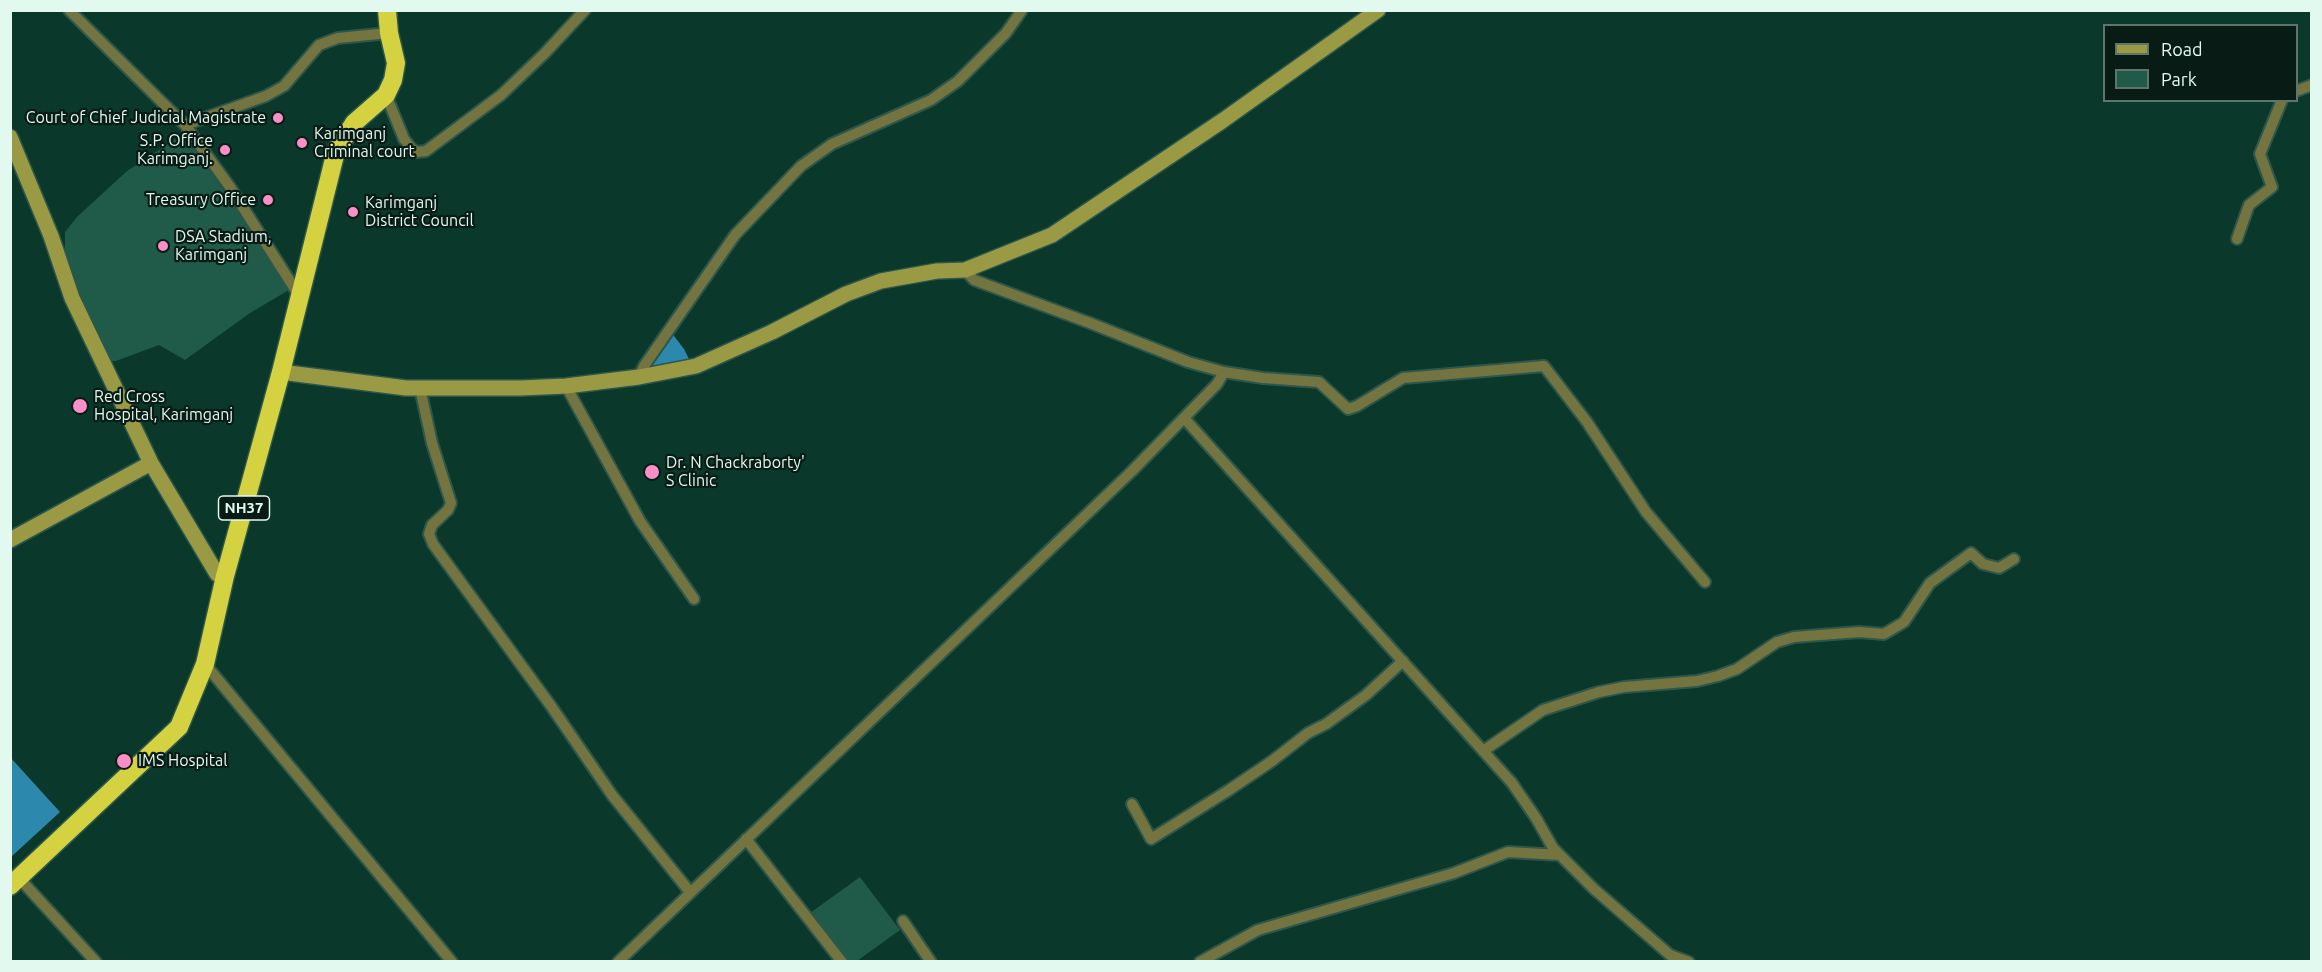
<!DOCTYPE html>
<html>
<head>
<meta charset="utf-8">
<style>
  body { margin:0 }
  #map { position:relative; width:2322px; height:972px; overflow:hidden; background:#0a382a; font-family:Ubuntu,sans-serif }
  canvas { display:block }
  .frame { position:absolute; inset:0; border:12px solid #e2f9ef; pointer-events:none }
  .legend { position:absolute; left:2103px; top:24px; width:195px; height:78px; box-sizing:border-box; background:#091b15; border:2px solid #60746c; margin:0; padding:8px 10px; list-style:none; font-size:18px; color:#e2f9ef }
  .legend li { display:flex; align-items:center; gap:12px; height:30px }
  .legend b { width:30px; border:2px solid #60746c }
</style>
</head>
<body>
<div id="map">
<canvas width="2322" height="972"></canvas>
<div class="frame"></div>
<ul class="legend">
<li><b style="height:8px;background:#9b9a44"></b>Road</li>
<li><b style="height:16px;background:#1f5b48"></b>Park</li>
</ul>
</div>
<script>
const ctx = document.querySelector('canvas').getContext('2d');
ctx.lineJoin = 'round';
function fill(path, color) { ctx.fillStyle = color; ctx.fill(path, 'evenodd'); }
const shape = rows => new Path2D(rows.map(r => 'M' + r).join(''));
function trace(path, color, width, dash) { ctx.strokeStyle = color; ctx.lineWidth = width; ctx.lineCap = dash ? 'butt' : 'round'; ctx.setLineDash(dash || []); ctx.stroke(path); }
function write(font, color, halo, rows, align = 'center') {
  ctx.font = font + ' Ubuntu,sans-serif'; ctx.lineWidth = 4.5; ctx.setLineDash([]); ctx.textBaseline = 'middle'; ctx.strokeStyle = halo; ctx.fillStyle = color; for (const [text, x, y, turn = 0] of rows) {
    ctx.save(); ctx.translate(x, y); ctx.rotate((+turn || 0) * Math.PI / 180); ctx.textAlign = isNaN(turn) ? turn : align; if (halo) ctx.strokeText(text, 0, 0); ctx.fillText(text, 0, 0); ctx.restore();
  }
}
fill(shape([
  [186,137,239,212,289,290,250,313,185,360,159,345,116,361,106,361,65,260,65,232,77,217,127,171,176,139],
  [860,877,900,930,857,961,847,961,810,913]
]), '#1f5b48');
fill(shape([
  [671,332,684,349,691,363,645,368],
  [10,757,60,812,11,857,10,857]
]), '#2c88ac');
const street = shape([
  [69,10,185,125,230,187,300,297],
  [2296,91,2312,85],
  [386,95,404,139,412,149,417,152,426,151,501,95,545,53,585,10],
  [185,125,266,96,284,86,319,45,338,38,389,33],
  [2237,239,2249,205,2272,187,2260,154,2282,100],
  [965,270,974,280,1090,323,1188,362,1224,372,1263,378,1319,382,1348,409,1357,406,1403,378,1544,366,1587,422,1646,512,1705,582],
  [639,377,644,366,735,235,801,166,832,144,931,100,958,81,1006,33,1022,10],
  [566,386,640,521,694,599],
  [420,388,432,443,451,503,448,510,432,525,429,534,433,544,551,706,612,795,690,892],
  [1184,418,1512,783,1536,818,1553,848,1594,889,1670,955,1689,962],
  [205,664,452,962],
  [1483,751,1543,710,1599,692,1624,687,1697,681,1718,676,1737,669,1777,642,1794,637,1859,632,1884,634,1904,622,1930,583,1971,553,1983,564,1999,568,2014,559],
  [1132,804,1151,839,1229,790,1272,761,1308,733,1326,724,1366,695,1403,661],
  [746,839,842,962],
  [19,878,96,962],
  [903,921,931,962],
  [618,962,1132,471,1217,384,1224,372],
  [1200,962,1258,930,1454,873,1508,852,1560,855]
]);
const secondary = shape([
  [10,137,51,236,72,298,151,463,217,574,225,576],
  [281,372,406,388,521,388,566,386,639,377,696,366,772,332,846,294,881,281,937,271,965,270,1052,235,1222,121,1378,10],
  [10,540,151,463]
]);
const highway = shape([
  [10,886,179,727,205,664,225,576,281,372,336,151,354,123,386,95,393,80,396,63,389,33,387,10]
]);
trace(street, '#2d574a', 14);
trace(secondary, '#2d574a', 18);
trace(highway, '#2d574a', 21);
trace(street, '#747441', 10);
trace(secondary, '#9b9a44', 15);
trace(highway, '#d5d242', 18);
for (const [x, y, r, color] of [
  [278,118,6,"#fa8fc7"],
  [302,143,6,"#fa8fc7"],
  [225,150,6,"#fa8fc7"],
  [268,200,6,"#fa8fc7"],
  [353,212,6,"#fa8fc7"],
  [163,246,6,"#fa8fc7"],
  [80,406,8,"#fa8fc7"],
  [652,472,8,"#fa8fc7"],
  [124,761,8,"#fa8fc7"]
]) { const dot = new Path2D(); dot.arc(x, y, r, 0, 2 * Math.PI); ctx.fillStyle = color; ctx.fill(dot); trace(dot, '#091b15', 2); }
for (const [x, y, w] of [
  [244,508,51]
]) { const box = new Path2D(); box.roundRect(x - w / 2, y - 12, w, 24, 4.5); ctx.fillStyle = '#091b15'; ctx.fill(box); trace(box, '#e2f9ef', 1.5); }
write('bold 15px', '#e2f9ef', null, [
  ["NH37",244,508]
]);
write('16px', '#e2f9ef', '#091b15', [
  ["Court of Chief Judicial Magistrate",266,118,"right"],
  ["Karimganj",314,134],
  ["Criminal court",314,152],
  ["S.P. Office",213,141,"right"],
  ["Karimganj.",213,159,"right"],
  ["Treasury Office",256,200,"right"],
  ["Karimganj",365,203],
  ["District Council",365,221],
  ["DSA Stadium,",175,237],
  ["Karimganj",175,255],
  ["Red Cross",94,397],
  ["Hospital, Karimganj",94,415],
  ["Dr. N Chackraborty'",666,463],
  ["S Clinic",666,481],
  ["IMS Hospital",138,761]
], 'left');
</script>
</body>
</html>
